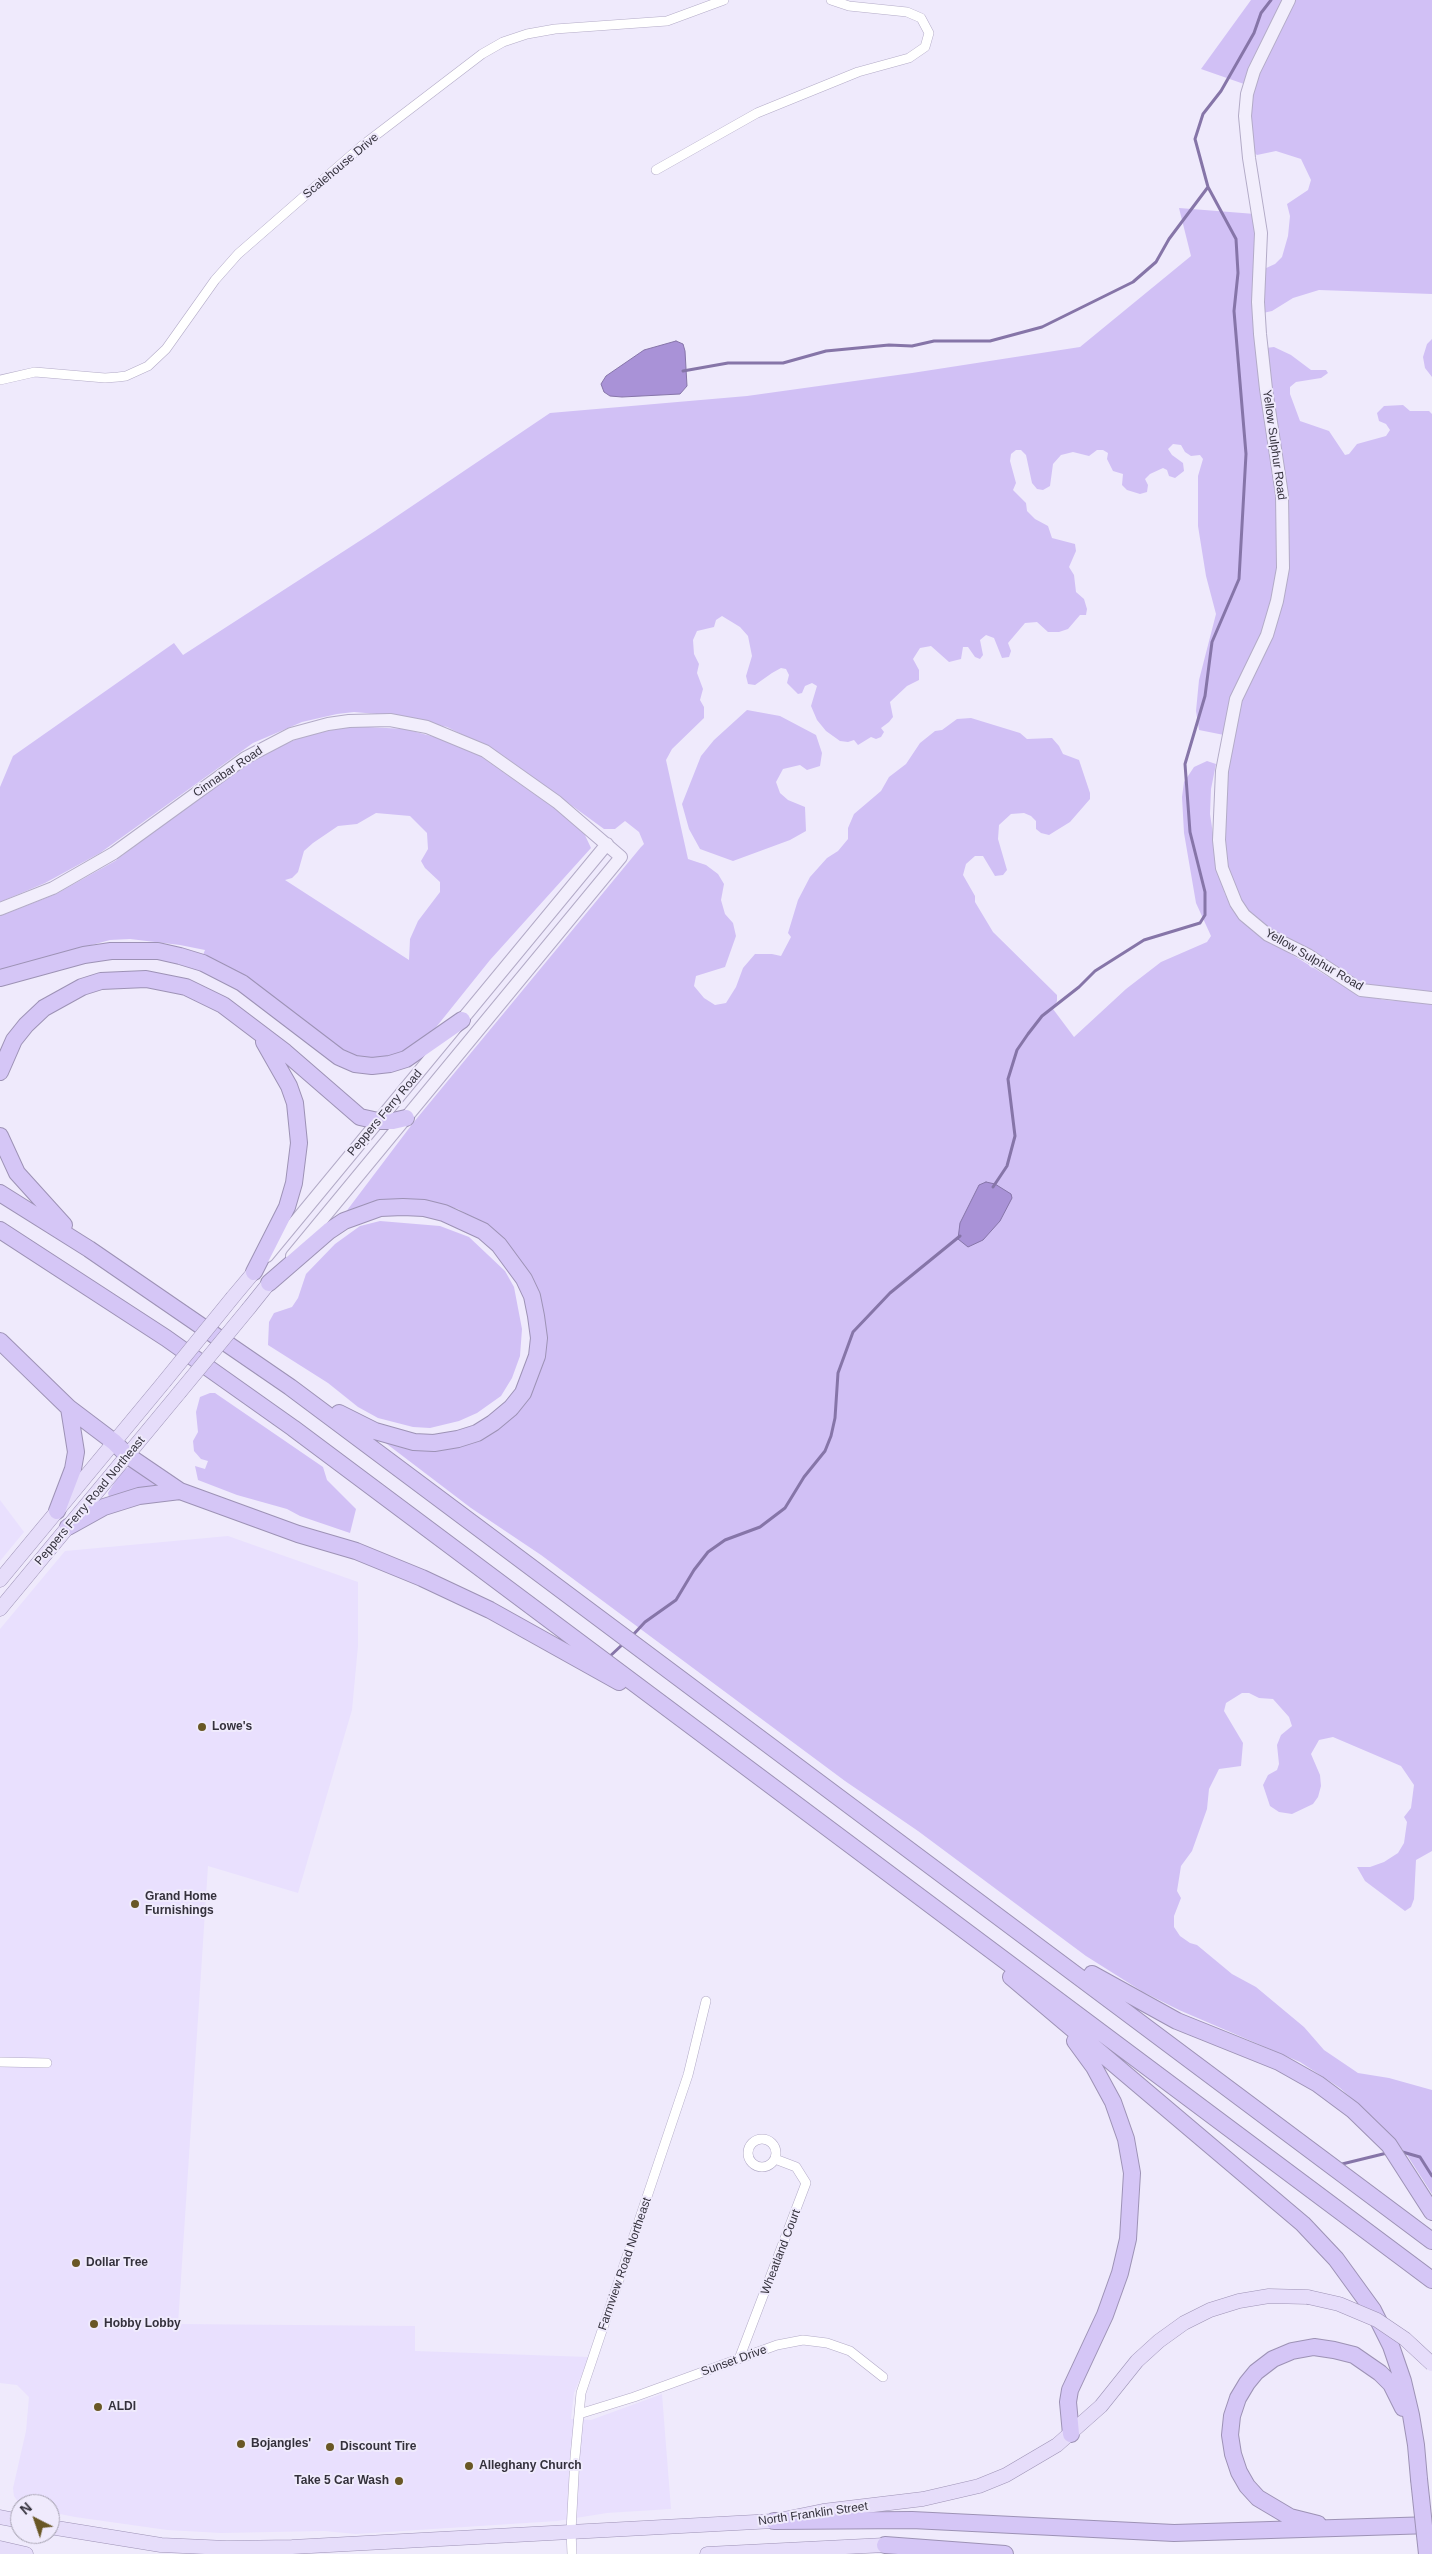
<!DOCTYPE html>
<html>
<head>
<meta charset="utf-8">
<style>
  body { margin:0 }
  #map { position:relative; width:1432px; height:2554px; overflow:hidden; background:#efeafc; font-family:Arial,sans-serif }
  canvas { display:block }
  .north { position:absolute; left:10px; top:2494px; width:50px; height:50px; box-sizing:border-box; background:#efeafc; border:1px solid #a4a0af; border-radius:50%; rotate:319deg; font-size:14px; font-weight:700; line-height:20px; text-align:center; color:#34313c }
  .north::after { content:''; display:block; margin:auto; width:18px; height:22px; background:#695725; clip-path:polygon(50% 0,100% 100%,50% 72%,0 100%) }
</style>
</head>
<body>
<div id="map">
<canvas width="1432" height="2554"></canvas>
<div class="north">N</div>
</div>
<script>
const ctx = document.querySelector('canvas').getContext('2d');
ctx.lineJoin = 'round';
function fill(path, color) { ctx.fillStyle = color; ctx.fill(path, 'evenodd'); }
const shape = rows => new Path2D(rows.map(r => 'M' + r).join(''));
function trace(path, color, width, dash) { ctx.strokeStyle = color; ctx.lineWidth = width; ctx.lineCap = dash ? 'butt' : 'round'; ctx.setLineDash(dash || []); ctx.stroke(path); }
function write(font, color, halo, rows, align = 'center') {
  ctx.font = font + ' Arial,sans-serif'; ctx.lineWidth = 4; ctx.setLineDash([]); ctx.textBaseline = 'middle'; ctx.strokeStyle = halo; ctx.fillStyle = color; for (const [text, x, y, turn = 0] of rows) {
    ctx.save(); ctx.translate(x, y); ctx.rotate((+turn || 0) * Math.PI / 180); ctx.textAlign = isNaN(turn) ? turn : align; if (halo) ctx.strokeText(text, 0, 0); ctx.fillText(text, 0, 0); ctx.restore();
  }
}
fill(shape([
  [0,1500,24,1532,0,1561],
  [228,1536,358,1582,358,1646,352,1710,298,1893,208,1866,178,2324,415,2326,415,2351,589,2357,574,2393,571,2419,591,2420,662,2394,671,2509,607,2513,557,2521,356,2534,324,2531,221,2533,167,2530,75,2517,50,2512,50,2504,20,2505,14,2496,13,2488,26,2431,29,2397,17,2385,0,2383,0,1629,65,1551]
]), '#e9e0fe');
fill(shape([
  [1251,0,1283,0,1244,84,1201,69],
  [1295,0,1432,0,1432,294,1319,290,1293,298,1272,311,1263,313,1264,269,1275,264,1282,257,1288,236,1290,216,1287,204,1308,190,1311,180,1301,159,1276,151,1257,155,1251,150,1251,92,1283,21],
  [1179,208,1255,214,1276,468,1277,558,1275,586,1267,617,1224,735,1199,730,1196,711,1199,680,1216,614,1206,576,1198,526,1198,476,1203,459,1200,455,1191,456,1185,452,1181,445,1173,444,1168,449,1172,455,1183,463,1184,471,1175,478,1169,476,1167,470,1163,468,1150,474,1145,479,1148,485,1147,492,1140,494,1127,490,1122,485,1123,474,1113,471,1107,459,1108,453,1103,450,1097,450,1089,456,1073,452,1061,455,1053,464,1050,486,1043,490,1037,489,1032,483,1026,455,1021,450,1016,450,1011,454,1010,461,1016,483,1013,490,1026,503,1027,511,1035,519,1048,526,1052,538,1075,544,1076,551,1069,567,1074,575,1076,592,1084,599,1087,609,1086,615,1080,615,1068,629,1059,632,1048,632,1037,622,1025,623,1008,643,1011,651,1009,657,1002,658,994,638,986,635,980,640,983,655,980,659,975,657,968,647,963,647,961,659,949,662,931,646,920,648,913,659,919,670,919,680,907,686,890,702,893,717,889,722,881,728,884,732,881,737,876,739,871,737,858,745,854,740,848,742,840,741,826,731,817,720,811,706,817,686,812,683,805,686,802,693,798,694,787,683,789,675,786,669,781,668,772,673,755,685,748,684,746,676,752,656,748,636,740,627,722,616,716,620,714,627,697,631,693,640,694,654,699,664,697,673,703,689,700,700,704,707,704,718,672,749,666,760,688,859,706,865,718,874,724,884,721,900,725,914,733,923,736,936,725,967,696,976,694,986,704,998,715,1005,726,1003,736,987,743,968,755,954,772,954,781,956,791,937,788,933,798,900,810,877,827,858,838,851,848,839,848,828,854,814,881,791,889,777,906,764,920,743,935,731,942,730,957,719,971,718,1020,733,1027,739,1052,738,1059,746,1063,754,1079,760,1090,793,1090,799,1070,822,1049,835,1041,833,1036,829,1036,821,1031,816,1024,813,1011,814,999,825,998,839,1007,870,1003,875,995,876,983,856,975,856,966,864,963,875,975,896,975,902,993,932,1057,995,1057,1001,1053,1009,1074,1037,1126,989,1161,962,1207,942,1211,936,1196,903,1184,833,1182,797,1184,782,1194,767,1207,761,1216,764,1211,789,1210,814,1219,874,1225,894,1235,912,1281,948,1350,990,1366,996,1385,1000,1432,1003,1432,1851,1416,1860,1414,1899,1411,1907,1405,1911,1365,1881,1357,1867,1370,1867,1384,1862,1398,1853,1404,1843,1407,1822,1404,1817,1411,1808,1414,1785,1401,1766,1333,1737,1319,1740,1311,1754,1320,1775,1321,1786,1318,1797,1313,1804,1292,1814,1279,1812,1270,1806,1263,1785,1268,1775,1277,1770,1279,1764,1277,1745,1281,1735,1292,1726,1289,1717,1273,1699,1259,1698,1249,1693,1242,1693,1226,1703,1224,1711,1243,1743,1241,1766,1219,1769,1209,1789,1207,1809,1192,1851,1181,1866,1177,1891,1181,1898,1174,1916,1174,1927,1180,1936,1190,1943,1197,1945,1232,1974,1256,1987,1304,2027,1324,2050,1358,2073,1389,2078,1432,2090,1432,2194,1407,2155,1378,2122,1340,2088,1300,2062,1179,2010,1143,1992,1086,1956,918,1831,845,1781,541,1555,471,1508,379,1438,466,1440,534,1377,530,1277,519,1258,491,1229,458,1209,423,1200,345,1213,413,1123,641,847,644,844,639,832,625,821,615,829,604,829,501,754,447,727,399,716,354,712,337,714,302,722,253,743,100,853,45,883,0,902,0,787,13,756,174,643,183,655,375,531,550,413,747,396,912,373,1080,347,1191,256],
  [1432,339,1432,377,1425,368,1423,357,1427,344],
  [1274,347,1291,355,1311,370,1326,370,1328,373,1321,378,1296,382,1290,387,1290,394,1300,421,1329,431,1345,455,1349,454,1357,444,1386,436,1390,430,1386,424,1379,421,1377,413,1384,406,1403,405,1410,411,1429,411,1432,414,1432,993,1364,986,1253,919,1232,887,1223,842,1229,760,1243,695,1275,622,1284,470,1266,348],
  [747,710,780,716,816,735,822,753,820,766,807,770,800,765,783,769,776,782,780,793,788,800,805,807,806,831,790,840,733,861,700,849,689,829,682,804,701,756,714,740],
  [349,726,405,729,442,739,476,753,554,808,584,833,591,848,490,960,433,1031,416,1046,394,1056,370,1059,350,1056,242,975,203,955,205,950,180,945,130,939,110,940,0,970,0,916,56,894,115,861,242,766,280,746,302,737],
  [376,813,410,816,427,833,428,849,421,861,425,868,440,882,440,892,418,921,410,939,409,960,285,880,292,878,298,872,304,851,313,843,338,826,357,824],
  [380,1221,440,1226,469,1237,505,1271,514,1287,522,1329,520,1356,512,1378,501,1396,477,1413,459,1421,430,1428,413,1427,378,1418,358,1407,328,1383,268,1345,269,1322,274,1313,292,1307,298,1298,306,1274,335,1244,360,1226],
  [210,1393,215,1393,323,1467,327,1480,356,1509,350,1533,300,1516,287,1509,237,1495,198,1480,195,1466,205,1469,208,1461,201,1459,194,1451,193,1441,198,1432,196,1412,200,1397],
  [130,1466,137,1468,158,1486,140,1488,109,1497,108,1493,121,1472]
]), '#d1c0f5');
const water = shape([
  [676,341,683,344,685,351,687,386,680,394,622,397,610,396,604,392,601,384,606,376,644,350,676,341],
  [986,1182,995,1184,1011,1194,1012,1198,1000,1221,983,1240,968,1247,958,1239,960,1223,979,1185,986,1182]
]);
fill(water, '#a992d7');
trace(water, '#8675a8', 1);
trace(shape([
  [683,371,728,363,783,363,826,351,889,345,912,346,934,341,990,341,1042,327,1133,282,1156,262,1169,239,1208,187],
  [993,1187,1007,1166,1015,1136,1008,1079,1017,1050,1028,1034,1042,1016,1079,987,1095,971,1144,940,1200,923,1205,915,1205,892,1190,832,1185,764,1205,696,1212,642,1239,579,1246,454,1234,311,1238,273,1236,239,1208,187,1195,139,1203,114,1221,91,1254,33,1261,13,1271,0],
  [632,1636,645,1622,676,1600,694,1570,708,1552,725,1540,760,1527,785,1508,804,1477,825,1451,831,1436,835,1418,838,1373,853,1332,890,1293,960,1236],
  [608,1658,623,1644],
  [1399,2151,1420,2157,1432,2176],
  [1338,2165,1387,2153]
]), '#8675a8', 3);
const street = shape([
  [656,170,757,113,858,72,909,58,925,47,929,33,921,18,907,12,849,6,831,0],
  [0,380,35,372,105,378,118,377,126,376,148,366,166,349,215,280,238,254,363,145,482,54,503,42,527,34,555,29,667,21,724,0],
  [0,2062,47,2063],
  '748 2153a14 14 0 1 1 28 0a14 14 0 1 1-28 0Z',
  [739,2359,806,2183,796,2167,775,2159],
  [579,2414,634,2397,777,2345,803,2340,827,2343,850,2351,883,2377],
  [572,2554,571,2531,575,2457,581,2393,688,2075,706,2001]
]);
const secondary = shape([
  [1289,0,1254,71,1247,94,1245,116,1249,158,1261,233,1258,302,1260,334,1266,389,1282,495,1283,568,1277,601,1267,635,1236,699,1222,771,1219,840,1222,868,1236,903,1244,915,1268,935,1308,955,1361,990,1432,998],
  [0,909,53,888,114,853,245,758,291,734,328,724,349,721,390,720,427,727,485,751,557,802,621,857,292,1256],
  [267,1256,607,844]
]);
const primary = shape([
  [233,1297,254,1272],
  [249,1308,269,1283],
  [0,1580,164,1382],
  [0,1609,179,1393],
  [0,2517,20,2521],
  [50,2527,161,2545,227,2548,292,2547,774,2521,823,2511,923,2499,979,2486,1006,2475,1057,2445,1101,2406,1137,2361,1159,2341,1184,2323,1210,2310,1239,2301,1269,2296,1308,2297],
  [0,2548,26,2554],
  [707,2554,885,2545,894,2546]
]);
const highway = shape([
  [0,978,84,955,111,951,158,951,180,956,203,963,242,983,339,1057,355,1064,372,1066,390,1064,406,1059,462,1020],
  [0,1072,14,1040,26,1025,44,1008,82,987,101,981,146,979,186,987,223,1005,285,1052,360,1117,378,1121,393,1121,406,1118],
  [0,1136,17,1173,64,1225],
  [0,1193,89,1249,290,1387,1432,2241],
  [0,1230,166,1338,293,1428,1432,2280],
  [254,1272,287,1207,294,1183,299,1143,295,1103,289,1086,264,1042],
  [269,1283,329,1231,344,1221,380,1208,403,1207,424,1208,444,1213,483,1231,499,1245,524,1279,532,1296,536,1316,539,1338,537,1356,523,1393,511,1408,493,1423,477,1433,458,1439,434,1443,414,1442,375,1431,339,1413],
  [0,1341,69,1408,114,1442,127,1455,180,1491,298,1534,356,1551,422,1578,490,1610,619,1682],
  [57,1511,73,1469,76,1452,69,1408],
  [68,1527,104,1507,139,1496,180,1491],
  [1092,1974,1177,2021,1279,2062,1318,2084,1353,2110,1389,2145,1432,2212],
  [1011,1977,1303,2224,1336,2259,1373,2310,1391,2346,1403,2381,1411,2415,1416,2445,1419,2479],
  [1071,2434,1068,2402,1070,2390,1105,2315,1120,2273,1128,2239,1132,2173,1126,2139,1113,2102,1094,2067,1075,2041],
  [774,2521,912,2520,1174,2533,1432,2525],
  [1318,2524,1290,2517,1258,2498,1247,2486,1239,2472,1233,2454,1230,2435,1232,2416,1238,2398,1247,2383,1256,2372,1273,2359,1292,2351,1314,2347,1334,2350,1354,2355,1380,2373,1391,2384,1403,2408],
  [885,2545,1005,2554]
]);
trace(street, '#b3abc7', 10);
trace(secondary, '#b3abc7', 14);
trace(primary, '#9d92b5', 15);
trace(highway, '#9d92b5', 18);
trace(street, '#fff', 9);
trace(secondary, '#f2eefc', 12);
trace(primary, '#e6ddfa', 14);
trace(highway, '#d5c6f6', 16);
const primaryBridge = shape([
  [164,1382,233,1297],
  [179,1393,249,1308],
  [1308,2297,1339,2304,1377,2320,1405,2339,1432,2364]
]);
const highwayBridge = shape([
  [1419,2479,1427,2554]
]);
trace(primaryBridge, '#9d92b5', 15, []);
trace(highwayBridge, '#9d92b5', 18, []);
trace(primaryBridge, '#e6ddfa', 14);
trace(highwayBridge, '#d5c6f6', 16);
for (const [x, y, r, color] of [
  [202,1727,5,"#695725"],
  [135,1904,5,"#695725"],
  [76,2263,5,"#695725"],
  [94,2324,5,"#695725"],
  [98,2407,5,"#695725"],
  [241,2444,5,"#695725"],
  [330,2447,5,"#695725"],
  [469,2466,5,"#695725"],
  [399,2481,5,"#695725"]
]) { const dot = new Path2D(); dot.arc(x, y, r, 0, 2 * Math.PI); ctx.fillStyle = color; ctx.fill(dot); trace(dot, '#efeafc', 2); }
write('12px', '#34313c', '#efeafc', [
  ["Scalehouse Drive",341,166,-40],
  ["Yellow Sulphur Road",1274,445,82],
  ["Cinnabar Road",228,772,-34],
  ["Yellow Sulphur Road",1314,960,30],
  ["Peppers Ferry Road",385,1113,-50],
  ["Peppers Ferry Road Northeast",90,1501,-50],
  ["Wheatland Court",781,2252,-69],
  ["Farmview Road Northeast",625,2264,-71],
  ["Sunset Drive",734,2361,-20],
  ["North Franklin Street",813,2514,-8]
]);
write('bold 12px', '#34313c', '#efeafc', [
  ["Lowe's",212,1727],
  ["Grand Home",145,1897],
  ["Furnishings",145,1911],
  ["Dollar Tree",86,2263],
  ["Hobby Lobby",104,2324],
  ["ALDI",108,2407],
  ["Bojangles'",251,2444],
  ["Discount Tire",340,2447],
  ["Alleghany Church",479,2466],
  ["Take 5 Car Wash",389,2481,"right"]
], 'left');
</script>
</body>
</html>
